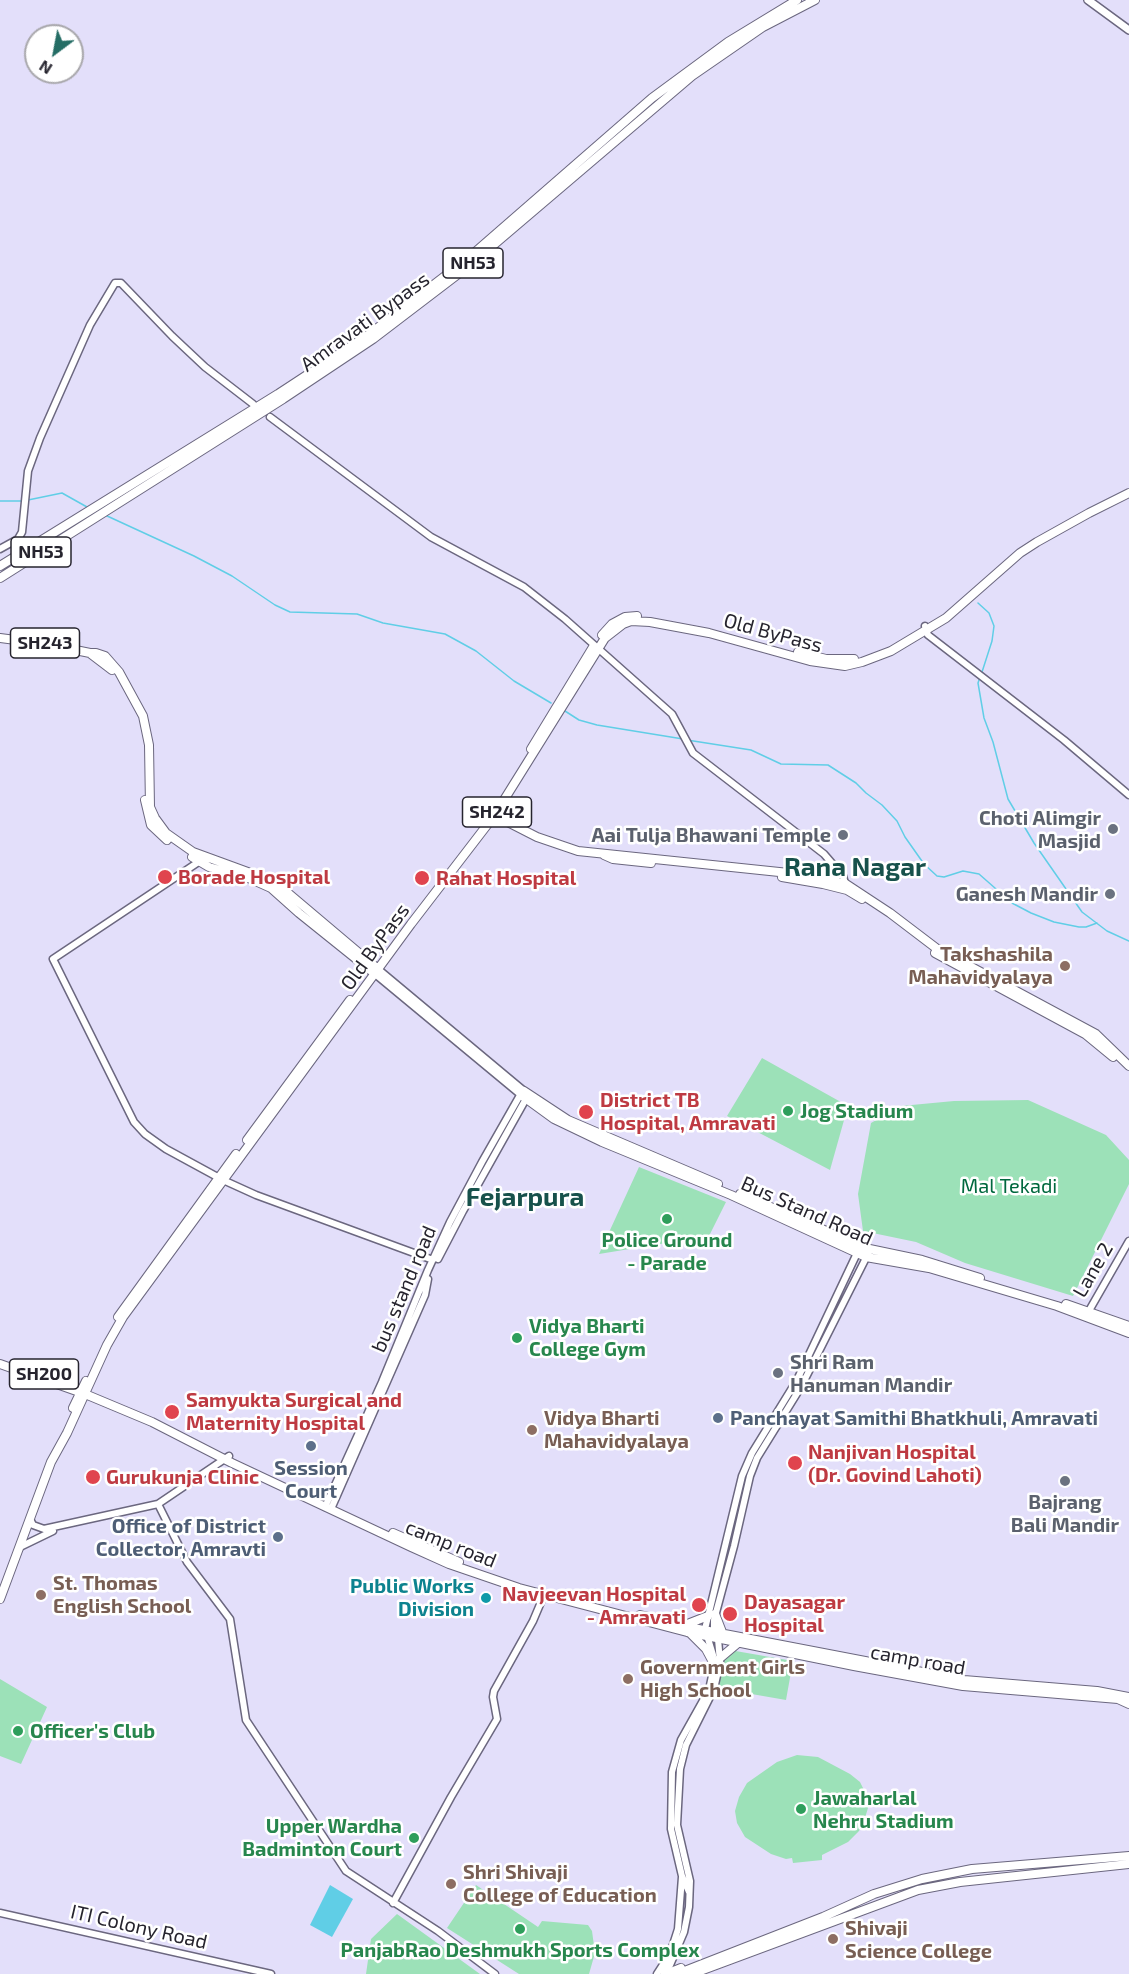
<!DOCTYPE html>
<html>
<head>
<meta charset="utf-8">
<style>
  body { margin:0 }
  #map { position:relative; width:1129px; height:1974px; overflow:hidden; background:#e3dffa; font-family:"Exo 2",sans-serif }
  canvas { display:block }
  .north { position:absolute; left:24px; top:24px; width:60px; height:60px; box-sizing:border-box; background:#fff; border:2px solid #a8a7ab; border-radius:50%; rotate:212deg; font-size:16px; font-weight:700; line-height:24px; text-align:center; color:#26242e }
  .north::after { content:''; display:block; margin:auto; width:21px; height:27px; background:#256d65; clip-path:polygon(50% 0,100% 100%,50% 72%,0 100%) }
</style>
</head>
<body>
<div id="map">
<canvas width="1129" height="1974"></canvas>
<div class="north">N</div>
</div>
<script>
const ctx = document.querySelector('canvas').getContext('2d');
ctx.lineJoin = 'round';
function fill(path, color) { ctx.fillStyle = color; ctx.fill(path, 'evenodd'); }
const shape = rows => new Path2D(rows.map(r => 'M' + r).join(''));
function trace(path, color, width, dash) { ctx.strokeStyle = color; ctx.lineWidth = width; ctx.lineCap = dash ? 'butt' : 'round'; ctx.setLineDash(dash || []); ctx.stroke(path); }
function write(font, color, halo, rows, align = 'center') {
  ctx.font = font + ' "Exo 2",sans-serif'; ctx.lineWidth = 5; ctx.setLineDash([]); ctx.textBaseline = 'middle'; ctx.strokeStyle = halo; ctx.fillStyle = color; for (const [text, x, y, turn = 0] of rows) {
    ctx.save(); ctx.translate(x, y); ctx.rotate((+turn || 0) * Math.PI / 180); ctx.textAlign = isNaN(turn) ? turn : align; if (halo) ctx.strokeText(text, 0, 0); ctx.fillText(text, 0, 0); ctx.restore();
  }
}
fill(shape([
  [762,1058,848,1106,830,1170,727,1116],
  [1028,1100,1106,1135,1129,1160,1129,1184,1073,1296,965,1263,916,1242,863,1231,858,1194,871,1123,901,1106,954,1101],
  [639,1167,726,1202,709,1236,599,1254],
  [724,1649,793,1661,786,1700,717,1688],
  [0,1679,47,1707,21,1764,0,1756],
  [797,1755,818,1757,850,1774,860,1782,866,1794,868,1808,864,1821,859,1831,848,1842,822,1855,822,1860,793,1863,792,1858,786,1859,771,1854,745,1837,737,1823,735,1811,739,1797,747,1783,777,1762],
  [476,1885,538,1927,542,1921,588,1925,592,1931,595,1953,589,1974,519,1974,447,1928],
  [397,1914,480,1974,366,1974,371,1939]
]), '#9ce1b8');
fill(shape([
  [330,1885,353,1899,332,1937,310,1925]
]), '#60cee6');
trace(shape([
  [28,500,62,493,87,507],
  [0,501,23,501],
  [105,515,194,556,232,576,275,605,290,612,357,614,383,623,445,634,476,651,514,681,551,703],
  [978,603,989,613,994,626,992,641,982,672],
  [980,677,978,683,984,718,993,742,1008,799,1034,843,1082,912,1107,931,1129,941],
  [565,711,579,720,597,725,683,739],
  [687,740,751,750,781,764,828,765,856,783,866,793,882,805,897,821,905,837,924,864,937,876,944,877,963,871,979,874,1012,903,1031,913,1054,922,1079,927,1086,927,1097,923]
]), '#60cee6', 1.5);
const tertiary = shape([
  [270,417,431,537,524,587,565,619,672,714,693,753,824,854,843,876,846,887],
  [0,549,18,539,22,532,28,471,40,438,90,325,115,283,121,283,172,336,205,367,253,404],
  [925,626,928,635,1064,740,1129,795],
  [200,861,53,959,134,1122,145,1134,166,1149,223,1180,256,1195,433,1260],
  [375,974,521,1095],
  [438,1259,463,1211,527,1097],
  [1086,1316,1129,1241],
  [229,1456,158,1504,187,1562,230,1619,246,1720,346,1871,438,1931,495,1974],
  [325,1507,382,1382,428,1270,450,1222,482,1162,523,1090,378,969],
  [331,1509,425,1295,428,1279],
  [30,1519,33,1525,44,1529,158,1504],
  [20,1547,53,1531],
  [689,1892,682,1876,671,1829,672,1772,681,1740,709,1690,712,1676,713,1655,705,1629,742,1476,752,1453,797,1380,859,1249],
  [393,1903,451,1797,497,1719,493,1697,494,1691,533,1621,544,1595],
  [0,1913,271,1974],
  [657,1974,670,1954,678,1929,682,1877],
  [664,1974,670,1965,684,1932,689,1907,690,1881,677,1825,680,1769,686,1745,714,1689,720,1662,718,1639,714,1630,714,1620,734,1546,750,1476,757,1458,801,1387,870,1250]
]);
const secondary = shape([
  [1088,0,1129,30]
]);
const primary = shape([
  [602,635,612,624,625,617,637,616],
  [0,638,46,644,90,653,96,653,105,656,119,672,143,716,149,745,150,807,155,818,166,833,193,852,275,882,378,969],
  [798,652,826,659,854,659],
  [91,654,112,670],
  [531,749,593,647],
  [145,800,151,825,167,840],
  [490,813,537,837,578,851,808,875,846,884,890,913,936,948,1096,1034,1129,1066],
  [604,855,613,859,651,863],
  [192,857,209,867,251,879,271,888,299,913,375,974],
  [782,877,823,884,847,890,862,899],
  [935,953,1085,1034,1113,1057],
  [524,1091,568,1120,718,1184],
  [521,1095,554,1119,602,1142,731,1195,866,1257,929,1268,1057,1306,1129,1333],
  [247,1140,350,1000],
  [740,1194,820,1228,860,1247,922,1260,980,1278],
  [1066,1304,1129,1326],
  [118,1317,236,1154],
  [0,1364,85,1394,152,1422,232,1463,411,1547,449,1564,519,1588,687,1632,854,1666,963,1686,1118,1699,1129,1704],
  [73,1408,86,1381],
  [393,1533,459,1562],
  [0,1599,51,1462,67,1433,107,1345,123,1317,411,924,494,816,605,638,623,624,631,621,650,622,709,633,810,661,845,666,862,662,891,651,946,618,1020,553,1037,542,1089,513,1129,493],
  [715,1614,722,1632],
  [640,1615,688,1627,964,1680,1097,1691,1129,1697],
  [685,1625,708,1616],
  [690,1633,706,1649,713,1662],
  [719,1659,738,1643],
  [666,1974,681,1968],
  [677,1974,823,1917,874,1894,922,1879,972,1869,1129,1856],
  [692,1974,918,1890,960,1882,1129,1864]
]);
const trunk = shape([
  [0,566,278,394,371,333,466,260,652,98,728,42,797,0],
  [0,578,283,399,373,339,470,265,692,76,763,27,815,0]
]);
trace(tertiary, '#6b677f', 9);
trace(secondary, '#6b677f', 10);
trace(primary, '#6b677f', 10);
trace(trunk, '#6b677f', 10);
trace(tertiary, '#fff', 6);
trace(secondary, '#fff', 7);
trace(primary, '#fff', 8);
trace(trunk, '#fff', 8);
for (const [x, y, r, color] of [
  [1113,829,6,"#6b7280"],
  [843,835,6,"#6b7280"],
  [165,877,8,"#e0444e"],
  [422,878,8,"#e0444e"],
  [1110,894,6,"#6b7280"],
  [1065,966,6,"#8d6e63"],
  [788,1111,6,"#2e9e5b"],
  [586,1112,8,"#e0444e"],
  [667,1219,6,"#2e9e5b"],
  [517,1338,6,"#2e9e5b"],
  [778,1373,6,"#6b7280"],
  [172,1412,8,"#e0444e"],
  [718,1418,6,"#5c6f8a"],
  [532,1430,6,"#8d6e63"],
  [311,1446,6,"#5c6f8a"],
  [795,1463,8,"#e0444e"],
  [93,1477,8,"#e0444e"],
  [1065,1481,6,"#6b7280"],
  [278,1537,6,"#5c6f8a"],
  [41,1595,6,"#8d6e63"],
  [486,1598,6,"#0f9aa8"],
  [699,1605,8,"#e0444e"],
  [730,1614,8,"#e0444e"],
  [628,1679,6,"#8d6e63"],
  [18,1731,6,"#2e9e5b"],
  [801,1809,6,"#2e9e5b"],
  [414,1838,6,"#2e9e5b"],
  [451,1884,6,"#8d6e63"],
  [520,1929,6,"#2e9e5b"],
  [833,1939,6,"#8d6e63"]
]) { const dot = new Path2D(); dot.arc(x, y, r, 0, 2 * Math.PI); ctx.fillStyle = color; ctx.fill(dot); trace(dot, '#fff', 2); }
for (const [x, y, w] of [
  [473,263,60],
  [41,552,60],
  [45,643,69],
  [497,812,69],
  [44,1374,69]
]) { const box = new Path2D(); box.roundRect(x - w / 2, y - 15, w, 30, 4.5); ctx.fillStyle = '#fff'; ctx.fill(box); trace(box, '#26242e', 1.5); }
write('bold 18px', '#26242e', null, [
  ["NH53",473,263],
  ["NH53",41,552],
  ["SH243",45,643],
  ["SH242",497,812],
  ["SH200",44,1374]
]);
write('20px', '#26242e', '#fff', [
  ["Amravati Bypass",365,322,-36],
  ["Old ByPass",773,633,15],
  ["Old ByPass",375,947,-54],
  ["Bus Stand Road",807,1211,24],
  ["Lane 2",1093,1270,-60],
  ["bus stand road",404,1289,-67],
  ["camp road",451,1544,22],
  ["camp road",918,1660,10],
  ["ITI Colony Road",139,1927,13]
]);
write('bold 20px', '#5b616d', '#fff', [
  ["Choti Alimgir",1101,818],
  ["Masjid",1101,841],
  ["Aai Tulja Bhawani Temple",831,835],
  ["Ganesh Mandir",1098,894],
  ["Shri Ram",790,1362,"left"],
  ["Hanuman Mandir",790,1385,"left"],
  ["Bajrang",1065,1502,"center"],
  ["Bali Mandir",1065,1525,"center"]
], 'right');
write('bold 20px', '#be3a42', '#fff', [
  ["Borade Hospital",178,877],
  ["Rahat Hospital",436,878],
  ["District TB",600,1100],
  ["Hospital, Amravati",600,1123],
  ["Samyukta Surgical and",186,1400],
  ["Maternity Hospital",186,1423],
  ["Nanjivan Hospital",808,1452],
  ["(Dr. Govind Lahoti)",808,1475],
  ["Gurukunja Clinic",106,1477],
  ["Navjeevan Hospital",686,1594,"right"],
  ["- Amravati",686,1617,"right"],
  ["Dayasagar",744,1602],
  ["Hospital",744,1625]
], 'left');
write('bold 20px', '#785e54', '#fff', [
  ["Takshashila",1053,954,"right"],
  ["Mahavidyalaya",1053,977,"right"],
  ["Vidya Bharti",544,1418],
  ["Mahavidyalaya",544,1441],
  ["St. Thomas",53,1583],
  ["English School",53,1606],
  ["Government Girls",640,1667],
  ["High School",640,1690],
  ["Shri Shivaji",463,1872],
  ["College of Education",463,1895],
  ["Shivaji",845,1928],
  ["Science College",845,1951]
], 'left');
write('bold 20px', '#27864d', '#fff', [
  ["Jog Stadium",800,1111],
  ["Police Ground",667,1240,"center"],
  ["- Parade",667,1263,"center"],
  ["Vidya Bharti",529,1326],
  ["College Gym",529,1349],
  ["Officer's Club",30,1731],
  ["Jawaharlal",813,1798],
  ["Nehru Stadium",813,1821],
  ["Upper Wardha",402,1826,"right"],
  ["Badminton Court",402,1849,"right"],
  ["PanjabRao Deshmukh Sports Complex",520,1950,"center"]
], 'left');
write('20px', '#00683e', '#fff', [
  ["Mal Tekadi",1009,1186]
]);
write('bold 20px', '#4e5e75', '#fff', [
  ["Panchayat Samithi Bhatkhuli, Amravati",730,1418],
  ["Session",311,1468,"center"],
  ["Court",311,1491,"center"],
  ["Office of District",266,1526,"right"],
  ["Collector, Amravti",266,1549,"right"]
], 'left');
write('bold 20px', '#0d838f', '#fff', [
  ["Public Works",474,1586],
  ["Division",474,1609]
], 'right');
write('bold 26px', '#17514b', '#fff', [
  ["Rana Nagar",855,867],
  ["Fejarpura",525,1197]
]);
</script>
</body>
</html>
